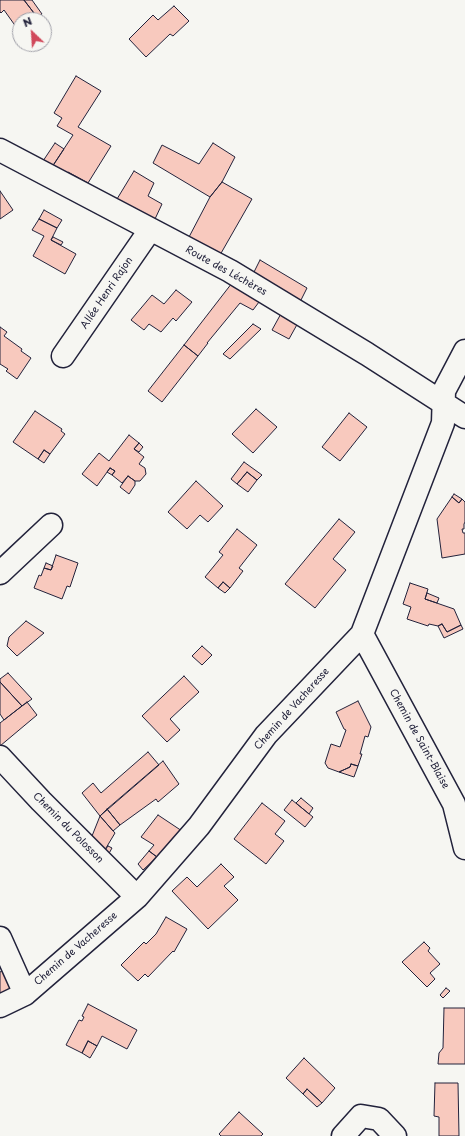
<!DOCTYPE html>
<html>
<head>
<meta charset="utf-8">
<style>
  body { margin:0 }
  #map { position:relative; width:465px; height:1136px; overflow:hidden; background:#f6f6f2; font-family:"Playpen Sans",sans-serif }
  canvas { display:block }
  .north { position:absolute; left:12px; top:12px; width:40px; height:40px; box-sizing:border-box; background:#f6f6f2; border:1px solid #a1a1a9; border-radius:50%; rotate:335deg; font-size:11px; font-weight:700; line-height:16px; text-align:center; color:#22223b }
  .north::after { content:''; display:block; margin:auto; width:14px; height:18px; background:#d1495b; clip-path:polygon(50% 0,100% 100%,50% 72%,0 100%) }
</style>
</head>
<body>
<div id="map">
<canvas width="465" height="1136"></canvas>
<div class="north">N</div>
</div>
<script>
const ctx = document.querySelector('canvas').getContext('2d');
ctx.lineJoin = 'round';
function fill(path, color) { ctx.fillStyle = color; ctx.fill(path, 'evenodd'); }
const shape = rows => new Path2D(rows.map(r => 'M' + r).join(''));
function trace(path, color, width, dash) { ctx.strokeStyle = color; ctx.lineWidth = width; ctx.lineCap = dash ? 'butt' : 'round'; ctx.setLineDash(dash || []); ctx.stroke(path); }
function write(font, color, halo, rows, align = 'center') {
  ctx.font = font + ' "Playpen Sans",sans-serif'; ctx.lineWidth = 3; ctx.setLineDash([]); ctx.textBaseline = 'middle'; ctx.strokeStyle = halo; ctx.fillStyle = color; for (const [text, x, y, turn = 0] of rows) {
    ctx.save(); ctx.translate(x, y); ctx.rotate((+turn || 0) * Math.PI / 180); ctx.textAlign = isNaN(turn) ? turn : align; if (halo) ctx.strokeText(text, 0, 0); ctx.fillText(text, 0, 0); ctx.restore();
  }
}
const building = shape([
  [0,0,24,0,37,17,34,20,20,20,19,31,4,10,1,13,0,12,0,0],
  [24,0,32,0,42,14,37,17,24,0],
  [174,6,189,21,173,36,170,34,146,57,129,39,153,15,158,20,174,6],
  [76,76,101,91,78,127,111,146,88,183,68,172,67,175,52,167,73,135,57,126,62,118,54,113,76,76],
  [55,143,64,149,52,167,43,161,55,143],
  [213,143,235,157,222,182,210,197,153,163,162,145,199,164,213,143],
  [134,171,154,183,148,196,162,204,155,219,117,199,134,171],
  [222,182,252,199,220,255,189,237,210,197,222,182],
  [0,191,13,210,0,219,0,191],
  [44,210,62,220,57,228,39,219,44,210],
  [39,219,57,228,51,240,76,254,65,274,33,256,44,236,32,230,39,219],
  [53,237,63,242,61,245,51,240,53,237],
  [260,260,307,288,300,302,253,274,260,260],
  [232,283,262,298,253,310,240,303,207,343,208,343,198,356,184,345,232,283],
  [176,290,192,302,176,321,173,318,161,332,149,324,144,330,131,320,152,295,164,304,176,290],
  [283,310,299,321,289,339,272,330,283,310],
  [253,324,261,329,230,359,223,354,253,324],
  [0,327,7,332,4,336,22,349,21,351,31,358,17,379,6,371,8,369,0,364,0,327],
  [184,345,198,356,162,402,148,391,184,345],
  [256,409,277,427,253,453,232,434,256,409],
  [35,411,62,429,61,431,65,434,50,454,44,450,38,459,13,442,35,411],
  [349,413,367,427,340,461,322,447,349,413],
  [129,435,139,443,134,449,144,457,139,464,145,468,146,474,140,481,135,481,128,476,122,483,112,475,115,471,110,468,97,486,82,474,99,453,109,461,129,435],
  [139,443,143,447,139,452,134,449,139,443],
  [44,450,50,454,44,463,38,459,44,450],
  [244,462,262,475,257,480,247,472,237,484,231,479,244,462],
  [110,468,115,471,112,475,107,472,110,468],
  [247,472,257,480,248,492,237,484,247,472],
  [128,476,135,481,135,485,129,494,120,487,128,476],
  [196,481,223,506,208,522,200,515,187,529,168,512,196,481],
  [454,494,462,499,459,503,452,497,454,494],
  [452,497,459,503,462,499,465,502,465,522,464,524,464,529,462,529,463,533,465,533,465,554,442,558,437,519,452,497],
  [339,519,355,532,333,559,346,570,315,608,285,584,339,519],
  [237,529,257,545,239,568,243,571,230,588,223,582,218,588,205,577,223,555,219,552,237,529],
  [56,555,78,563,70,587,67,586,62,599,34,588,39,575,41,576,44,568,51,570,56,555],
  [46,563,53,566,51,570,44,568,46,563],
  [223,582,230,588,225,593,218,588,223,582],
  [410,583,428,589,425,599,454,609,461,625,447,632,442,624,438,626,429,624,428,626,407,619,411,607,403,604,410,583],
  [427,593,439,598,437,603,425,599,427,593],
  [26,621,44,633,17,656,7,646,9,637,26,621],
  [442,624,447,632,461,625,463,629,444,638,438,626,442,624],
  [202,646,212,655,202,665,192,656,202,646],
  [8,673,32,699,22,706,0,682,0,679,8,673],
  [184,676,199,692,170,719,180,730,167,742,142,716,184,676],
  [0,682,22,706,4,720,0,714,0,682],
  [358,701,371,727,368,737,365,736,360,754,362,754,358,766,351,764,350,767,339,772,328,768,325,763,331,744,340,747,346,730,344,729,336,712,358,701],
  [27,702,37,715,0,746,0,723,27,702],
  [148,752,159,765,100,816,82,793,93,783,101,793,148,752],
  [163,761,179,784,158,802,156,799,120,825,107,809,163,761],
  [351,764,358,766,354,777,339,772,350,767,351,764],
  [301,798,313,808,309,814,296,803,301,798],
  [292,800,313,817,305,827,284,810,292,800],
  [262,803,285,821,275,834,284,841,266,864,234,839,262,803],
  [107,809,120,825,113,831,100,816,107,809],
  [158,815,182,831,166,849,157,857,149,851,154,845,141,837,158,815],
  [100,816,115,833,103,853,90,841,100,816],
  [108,846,112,848,107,857,103,853,108,846],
  [149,851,157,857,143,870,138,864,149,851],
  [221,864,234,877,224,886,238,900,208,929,172,891,187,877,197,887,221,864],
  [166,917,187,929,174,952,173,951,148,977,145,974,138,981,121,965,144,942,146,944,156,934,166,917],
  [424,942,430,948,428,951,440,964,430,973,435,979,427,987,402,962,424,942],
  [5,969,17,988,0,999,0,972,5,969],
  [446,988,450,991,443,998,440,995,446,988],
  [88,1004,137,1030,127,1049,102,1036,97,1046,88,1041,82,1053,66,1045,79,1020,82,1021,84,1017,82,1016,88,1004],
  [444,1008,465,1008,465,1064,438,1064,439,1053,443,1048,444,1008],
  [88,1041,97,1046,90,1058,82,1053,88,1041],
  [304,1058,335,1088,322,1103,307,1089,303,1094,286,1078,304,1058],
  [435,1083,458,1083,459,1136,439,1136,439,1117,434,1116,435,1083],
  [307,1089,322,1103,317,1107,303,1094,307,1089],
  [239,1112,263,1134,261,1136,221,1136,219,1134,239,1112]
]);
fill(building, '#f8c9be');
trace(building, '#22223b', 1);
const minor = shape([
  [0,150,230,271,367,354,465,417],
  [63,356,150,230],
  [0,573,51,525],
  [362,634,454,804,465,848],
  [0,757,41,801,137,897],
  [0,938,25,994],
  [0,1006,25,994,137,897,199,826,266,735,362,634,443,423,444,391,465,351],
  [343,1136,361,1116,379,1119,395,1136]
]);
trace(minor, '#22223b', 25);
trace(minor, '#f6f6f2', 22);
write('10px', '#22223b', '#f6f6f2', [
  ["Route des Léchères",226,271,29],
  ["Allée Henri Rajon",107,293,-56],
  ["Chemin de Vacheresse",292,709,-48],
  ["Chemin de Saint-Blaise",419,739,61],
  ["Chemin du Polosson",68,828,45],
  ["Chemin de Vacheresse",76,949,-41]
]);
</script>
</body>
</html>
